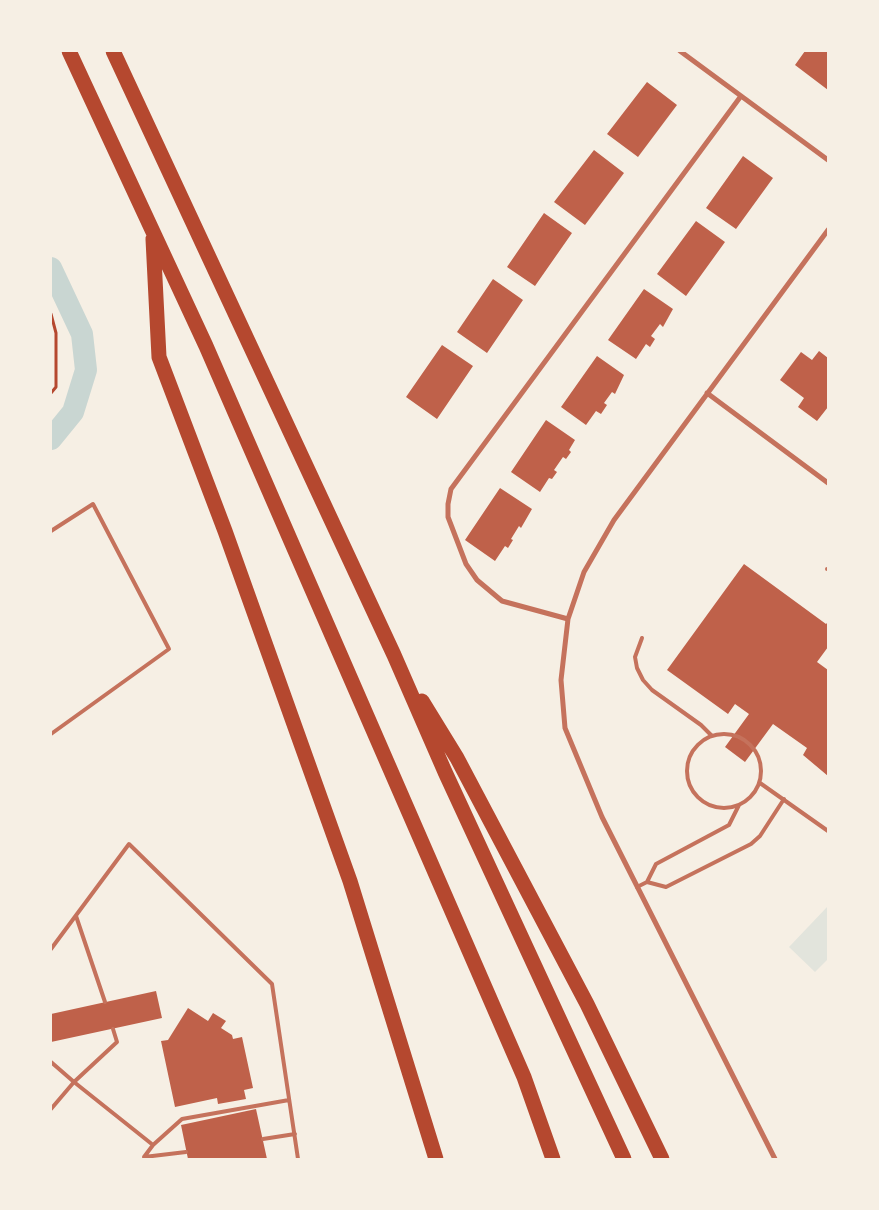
<!DOCTYPE html>
<html>
<head>
<meta charset="utf-8">
<style>
  body { margin:0 }
  #map { position:relative; width:879px; height:1210px; overflow:hidden; background:#f6efe4; font-family:"Asap Condensed",sans-serif }
  canvas { display:block }
  .frame { position:absolute; inset:0; border:52px solid #f6efe4; pointer-events:none }
</style>
</head>
<body>
<div id="map">
<canvas width="879" height="1210"></canvas>
<div class="frame"></div>
</div>
<script>
const ctx = document.querySelector('canvas').getContext('2d');
ctx.lineJoin = 'round';
function fill(path, color) { ctx.fillStyle = color; ctx.fill(path, 'evenodd'); }
const shape = rows => new Path2D(rows.map(r => 'M' + r).join(''));
function trace(path, color, width, dash) { ctx.strokeStyle = color; ctx.lineWidth = width; ctx.lineCap = dash ? 'butt' : 'round'; ctx.setLineDash(dash || []); ctx.stroke(path); }
fill(shape([
  [828,906,828,959,815,972,789,947]
]), '#e2e4dc');
trace(shape([
  [51,268,82,334,86,370,73,412,51,439]
]), '#c9d6d2', 22);
fill(shape([
  [805,51,828,51,828,90,795,65],
  [647,82,677,105,638,157,607,134],
  [594,150,624,173,585,225,554,202],
  [743,156,773,178,736,229,706,208],
  [544,213,572,233,535,286,507,267],
  [696,221,725,242,686,296,657,274],
  [493,279,523,300,487,353,457,332],
  [644,289,673,309,663,327,660,324,651,336,655,339,650,347,646,344,636,359,608,340],
  [442,345,473,366,437,419,406,397],
  [819,351,828,358,828,407,817,421,798,407,804,398,780,380,801,352,812,360],
  [597,356,624,375,615,394,612,392,604,403,607,405,601,414,596,411,586,425,561,407],
  [546,420,575,440,569,450,571,452,566,459,563,457,554,470,557,472,552,479,549,478,540,492,511,472],
  [500,488,532,509,521,528,519,526,511,539,513,540,508,548,505,546,495,561,465,540],
  [744,564,826,624,828,622,828,647,817,662,828,670,828,776,803,755,807,748,773,724,745,762,725,747,749,714,735,704,728,714,667,670],
  [156,991,162,1018,51,1042,51,1014],
  [188,1008,208,1021,213,1013,226,1021,221,1028,232,1035,233,1039,242,1037,253,1088,244,1090,246,1099,218,1104,217,1098,175,1107,161,1041,168,1040],
  [256,1109,267,1159,188,1159,181,1125]
]), '#bf614a');
trace(shape([
  [51,314,56,333,56,387,51,393]
]), '#b5482f', 3);
trace(shape([
  [51,531,93,504,169,649,51,734],
  [827,569,828,569],
  [642,638,635,657,637,668,643,680,652,690,701,725,712,736],
  '687 771a37 37 0 1 1 74 0a37 37 0 1 1-74 0Z',
  [760,783,828,831],
  [739,805,729,825,656,864,647,882,666,887,751,844,760,836,784,799],
  [637,887,647,882],
  [76,916,105,1002],
  [51,949,129,844,272,984,298,1159],
  [113,1029,117,1042,74,1082,153,1145,144,1157],
  [51,1062,74,1082,51,1109],
  [263,1139,295,1134],
  [153,1145,182,1119,289,1100],
  [144,1157,186,1152]
]), '#c5725c', 4);
trace(shape([
  [680,51,828,160],
  [707,393,828,483],
  [568,619,502,601,477,580,466,564,448,517,448,504,451,489,741,96],
  [775,1159,602,817,565,728,561,680,568,619,584,572,614,520,828,230]
]), '#c5725c', 5);
trace(shape([
  [69,51,206,346,524,1077,553,1159],
  [113,51,394,655,445,772,624,1159],
  [153,239,159,357,225,531,350,881,436,1159],
  [422,701,457,758,587,1004,662,1159]
]), '#b5482f', 15);
</script>
</body>
</html>
